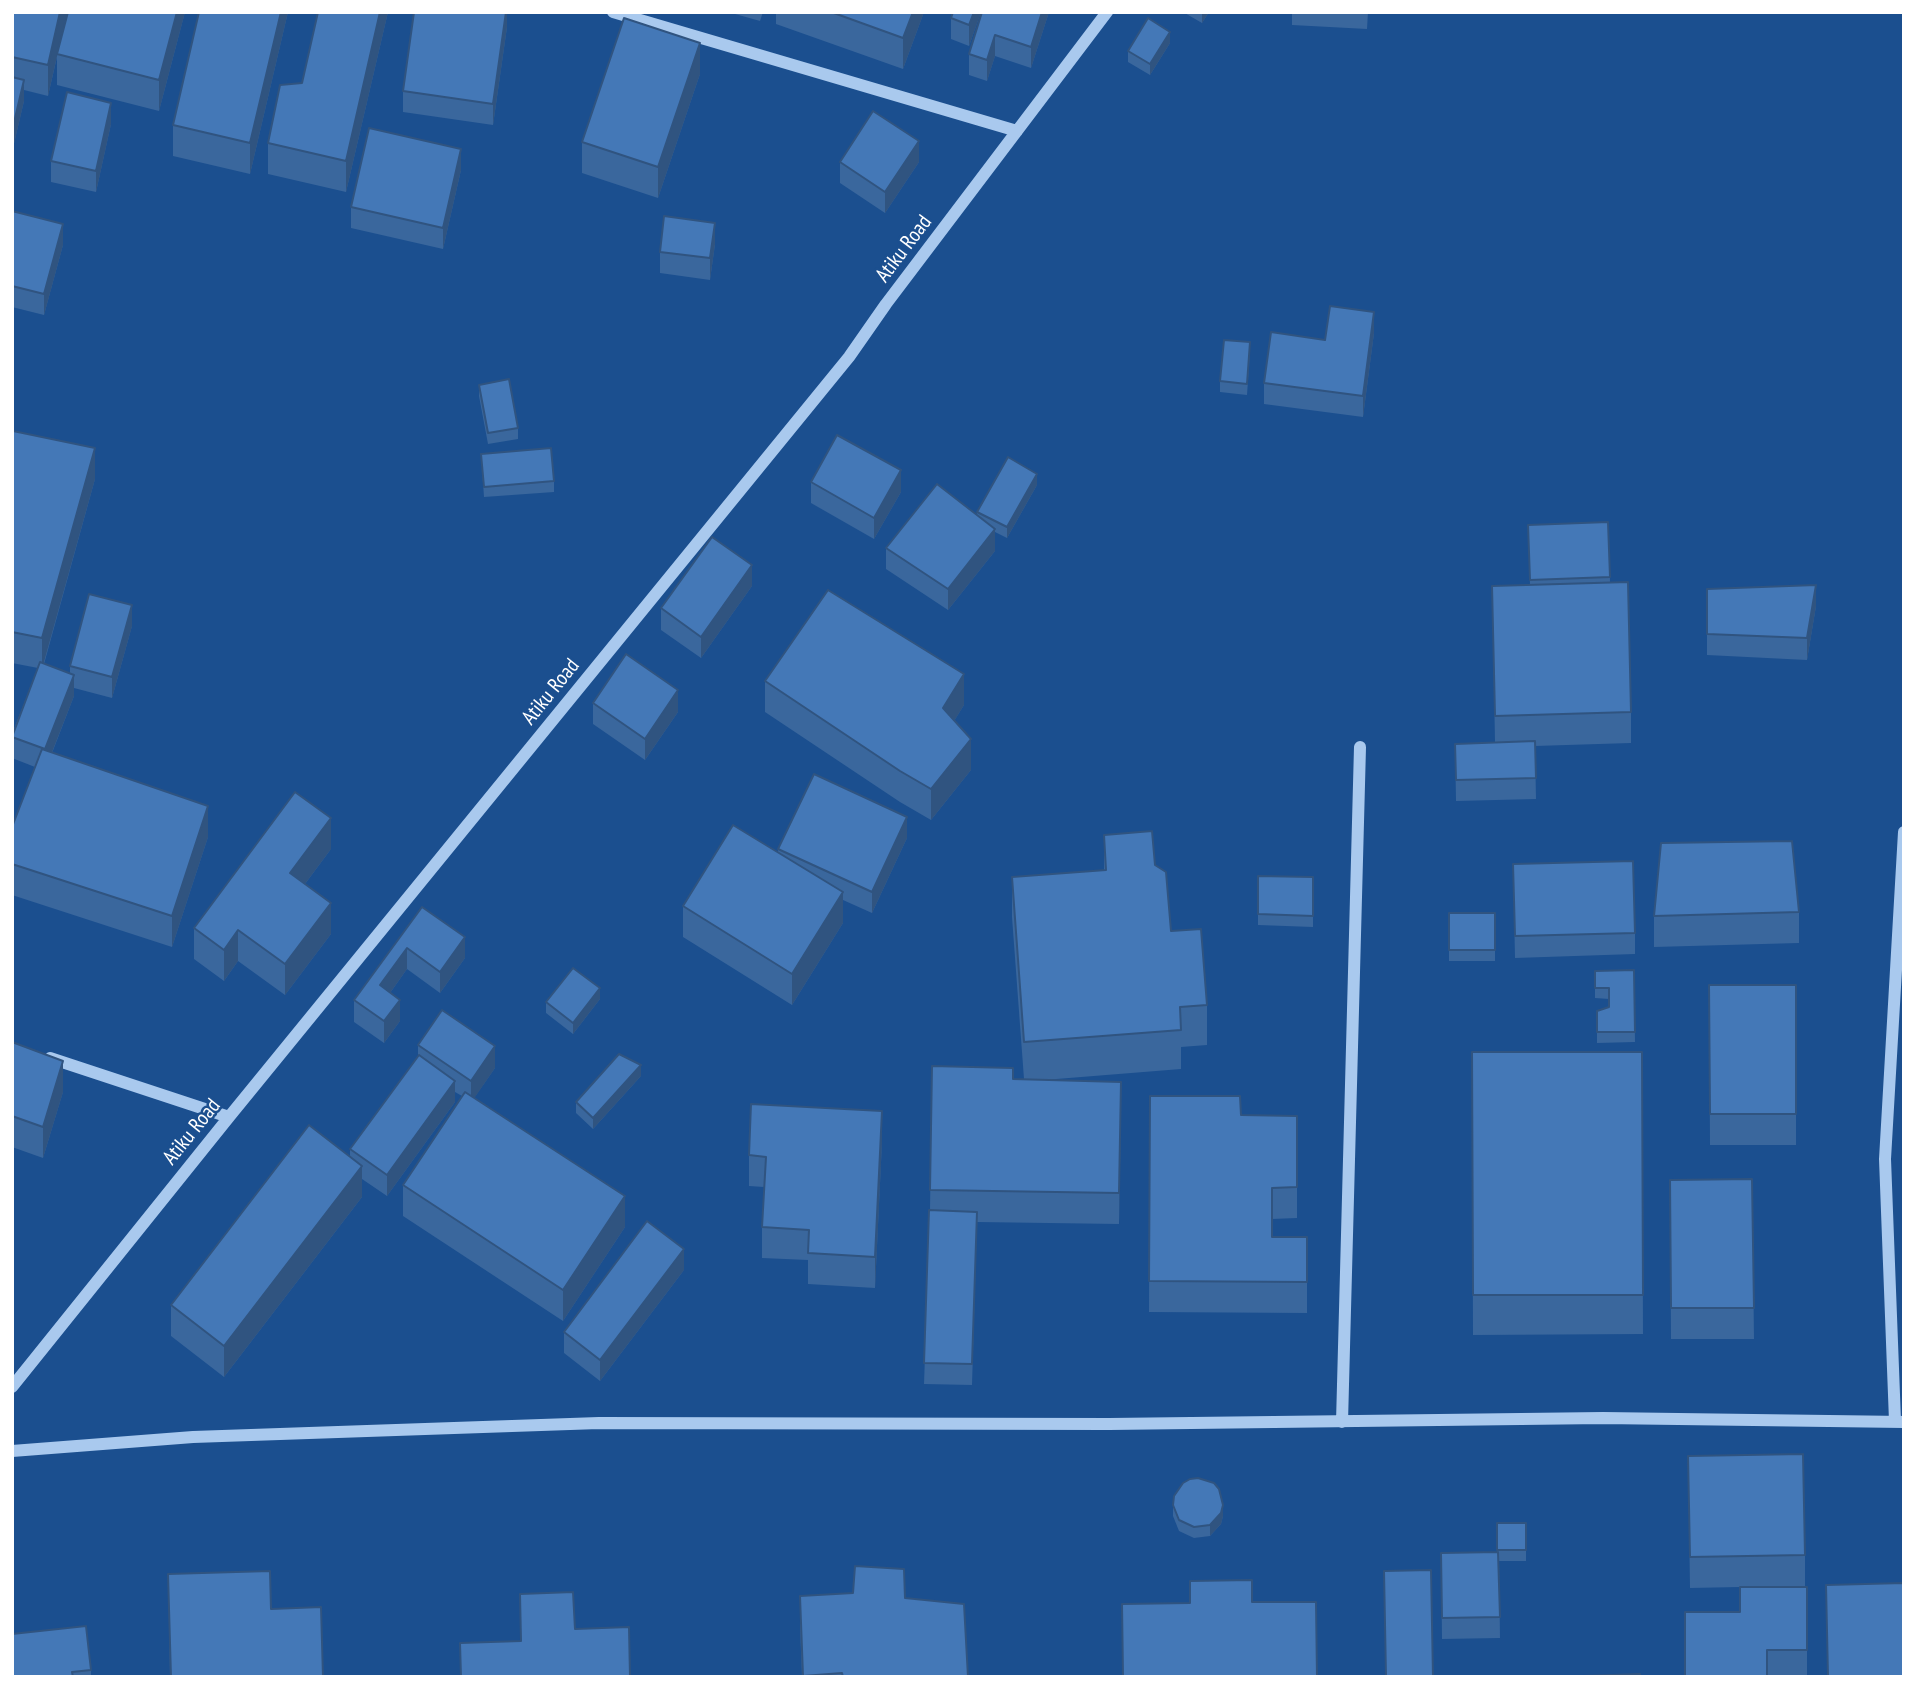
<!DOCTYPE html>
<html>
<head>
<meta charset="utf-8">
<style>
  body { margin:0 }
  #map { position:relative; width:1916px; height:1689px; overflow:hidden; background:#1b4f8f; font-family:"PT Sans Narrow",sans-serif }
  canvas { display:block }
  .frame { position:absolute; inset:0; border:14px solid #fff; pointer-events:none }
</style>
</head>
<body>
<div id="map">
<canvas width="1916" height="1689"></canvas>
<div class="frame"></div>
</div>
<script>
const ctx = document.querySelector('canvas').getContext('2d');
ctx.lineJoin = 'round';
const shape = rows => new Path2D(rows.map(r => 'M' + r).join(''));
function trace(path, color, width, dash) { ctx.strokeStyle = color; ctx.lineWidth = width; ctx.lineCap = dash ? 'butt' : 'round'; ctx.setLineDash(dash || []); ctx.stroke(path); }
function fill(path, color) { ctx.fillStyle = color; ctx.fill(path, 'evenodd'); }
function write(font, color, halo, rows, align = 'center') {
  ctx.font = font + ' "PT Sans Narrow",sans-serif'; ctx.lineWidth = 5; ctx.setLineDash([]); ctx.textBaseline = 'middle'; ctx.strokeStyle = halo; ctx.fillStyle = color; for (const [text, x, y, turn = 0] of rows) {
    ctx.save(); ctx.translate(x, y); ctx.rotate((+turn || 0) * Math.PI / 180); ctx.textAlign = isNaN(turn) ? turn : align; if (halo) ctx.strokeText(text, 0, 0); ctx.fillText(text, 0, 0); ctx.restore();
  }
}
trace(shape([
  [613,12,1017,131],
  [50,1058,229,1117],
  [12,1387,229,1117,849,357,886,304,1107,12],
  [1895,1421,1885,1159,1904,832],
  [1342,1422,1360,747],
  [12,1451,193,1437,599,1423,1109,1424,1603,1418,1904,1422]
]), '#a9c9ee', 12);
fill(shape([
  [12,12,67,12,62,34,68,12,185,12,159,111,57,85,57,57,48,96,24,90,24,101,12,152],
  [288,12,250,174,173,156,173,125],
  [388,12,346,192,268,174,268,143,302,83],
  [507,12,507,27,493,125,403,112,403,91],
  [728,12,763,12,760,21],
  [776,12,924,12,903,69,776,24],
  [981,12,969,46,951,39,951,18],
  [982,12,1049,12,1031,68,995,56,987,81,969,75,969,54],
  [1183,12,1209,12,1202,23],
  [1292,12,1368,12,1367,29,1292,25],
  [1170,43,1150,75,1128,62,1128,51],
  [700,74,658,198,582,173,582,142],
  [111,124,96,192,51,182,51,161],
  [840,162,919,162,885,213,840,183],
  [461,170,443,249,351,228,351,207],
  [12,211,63,245,44,315,12,307],
  [715,244,710,280,660,273,660,252],
  [1374,333,1363,417,1264,404,1264,383,1325,340],
  [1250,352,1247,395,1220,392,1220,381],
  [479,385,518,428,518,439,488,444,479,396],
  [12,435,95,479,44,664,70,673,70,666,132,626,112,698,74,688,74,696,52,753,208,837,172,947,12,895,12,827,35,767,12,758,12,734,38,668,12,663],
  [481,454,554,481,554,492,484,497],
  [811,482,901,492,874,539,811,503],
  [1037,485,1007,538,995,532,995,551,948,610,886,569,886,548,977,516,977,512],
  [1608,522,1610,582,1631,712,1631,743,1535,746,1536,799,1456,801,1455,744,1495,742,1492,586,1530,585,1528,525],
  [752,586,701,658,661,630,661,608],
  [1707,589,1816,606,1807,660,1707,655],
  [765,681,964,705,954,721,971,770,931,820,900,802,765,712],
  [593,703,678,712,645,760,593,724],
  [1104,835,1155,865,1171,931,1207,1005,1207,1045,1181,1047,1181,1069,1044,1080,1121,1113,1119,1224,977,1222,972,1385,924,1384,930,1210,932,1066,1013,1079,1024,1079,1012,917,1012,877,1104,871],
  [907,838,872,913,843,900,843,923,792,1005,683,937,683,906,778,852,778,849],
  [331,849,305,884,331,934,285,995,238,961,224,981,194,959,194,928],
  [1513,864,1635,933,1635,954,1515,958],
  [1258,876,1313,877,1313,927,1258,925],
  [422,907,465,958,440,993,407,969,390,993,400,1021,384,1043,354,1022,354,1000],
  [1799,912,1799,943,1654,947,1654,916],
  [1449,913,1495,913,1495,961,1449,961],
  [1634,970,1635,1042,1597,1043,1597,1011,1609,1007,1609,999,1595,998,1595,971],
  [1709,985,1796,985,1796,1145,1710,1145],
  [600,999,573,1034,546,1013,546,1002],
  [12,1042,63,1092,43,1158,12,1147],
  [418,1045,495,1068,474,1098,625,1227,563,1321,403,1216,403,1185,462,1096,455,1092,455,1102,387,1196,362,1179,362,1197,224,1377,171,1336,171,1305,350,1157,350,1149,418,1056],
  [1472,1052,1642,1052,1643,1334,1473,1335],
  [641,1076,593,1129,576,1113,576,1102],
  [1150,1096,1241,1115,1297,1116,1297,1218,1272,1219,1272,1237,1307,1237,1307,1313,1149,1312],
  [882,1142,875,1288,808,1284,808,1260,762,1258,762,1227,764,1187,749,1186,749,1155],
  [1752,1179,1754,1339,1671,1339,1670,1180],
  [684,1270,600,1381,564,1353,564,1332],
  [1688,1456,1805,1555,1805,1586,1749,1587,1807,1587,1807,1677,1685,1677,1740,1612,1740,1587,1690,1588],
  [1173,1505,1223,1516,1221,1524,1210,1536,1194,1538,1179,1531,1173,1516],
  [1497,1523,1526,1523,1526,1561,1499,1561,1500,1638,1442,1639,1441,1553,1497,1552],
  [168,1574,271,1609,323,1677,170,1677],
  [1826,1585,1904,1677,1828,1677],
  [520,1594,575,1629,630,1677,460,1677,460,1643,520,1641],
  [800,1596,905,1598,968,1677,802,1677,800,1627],
  [91,1670,91,1677,12,1677]
]), '#3a679d');
fill(shape([
  [60,12,67,12,48,96,48,65],
  [177,12,185,12,159,111,159,80],
  [281,12,288,12,250,174,250,143],
  [380,12,388,12,346,192,346,161],
  [506,12,507,12,507,27,493,125,493,104],
  [913,12,924,12,903,69,903,38],
  [974,12,981,12,969,46,969,25],
  [1042,12,1049,12,1031,68,1031,47],
  [1202,12,1209,12,1202,23],
  [1170,32,1170,43,1150,75,1150,64],
  [995,35,995,56,987,81,987,60],
  [700,43,700,74,658,198,658,167],
  [24,80,24,101,12,152,12,131],
  [111,103,111,124,96,192,96,171],
  [919,141,919,162,885,213,885,192],
  [461,149,461,170,443,249,443,228],
  [715,223,715,244,710,280,710,258],
  [63,224,63,245,44,315,44,294],
  [1374,312,1374,333,1363,417,1363,396],
  [95,448,95,479,42,669,42,638],
  [901,470,901,492,874,539,874,518],
  [1037,474,1037,485,1007,538,1007,527],
  [995,529,995,551,948,610,948,589],
  [752,565,752,586,701,658,701,637],
  [1816,585,1816,606,1807,660,1807,638],
  [132,605,132,626,112,698,112,677],
  [964,674,964,705,943,739,943,708],
  [74,675,74,696,45,770,45,749],
  [678,690,678,712,645,760,645,739],
  [971,739,971,770,931,820,931,789],
  [208,806,208,837,172,947,172,916],
  [907,817,907,838,872,913,872,892],
  [331,818,331,849,290,904,290,873],
  [843,892,843,923,792,1005,792,974],
  [331,903,331,934,285,995,285,964],
  [238,930,238,961,224,981,224,950],
  [465,937,465,958,440,993,440,972],
  [407,948,407,969,380,1007,380,985],
  [600,988,600,999,573,1034,573,1023],
  [400,1000,400,1021,384,1043,384,1021],
  [495,1046,495,1068,471,1103,471,1081],
  [63,1061,63,1092,43,1158,43,1127],
  [641,1065,641,1076,593,1129,593,1118],
  [455,1081,455,1102,387,1196,387,1175],
  [1121,1082,1121,1113,1119,1224,1119,1193],
  [882,1111,882,1142,875,1288,875,1257],
  [362,1166,362,1197,224,1377,224,1346],
  [625,1196,625,1227,563,1321,563,1290],
  [684,1249,684,1270,600,1381,600,1360],
  [1223,1505,1223,1516,1221,1524,1210,1536,1210,1525]
]), '#305480');
const building = shape([
  [12,12,60,12,48,65,12,57,12,12],
  [68,12,177,12,159,80,57,54,68,12],
  [199,12,281,12,250,143,173,125,199,12],
  [318,12,380,12,346,161,268,143,280,85,302,83,318,12],
  [414,12,506,12,493,104,403,91,414,12],
  [831,12,913,12,903,38,831,12],
  [953,12,974,12,969,25,951,18,953,12],
  [982,12,1042,12,1031,47,995,35,987,60,969,54,982,12],
  [624,18,700,43,658,167,582,142,624,18],
  [1148,18,1170,32,1150,64,1128,51,1148,18],
  [12,77,24,80,12,131,12,77],
  [67,92,111,103,96,171,51,161,67,92],
  [873,111,919,141,885,192,840,162,873,111],
  [369,128,461,149,443,228,351,207,369,128],
  [12,211,63,224,44,294,12,286,12,211],
  [664,216,715,223,710,258,660,252,664,216],
  [1330,306,1374,312,1363,396,1264,383,1271,332,1325,340,1330,306],
  [1224,340,1250,342,1247,384,1220,381,1224,340],
  [509,379,518,428,488,433,479,385,509,379],
  [13,431,95,448,42,638,12,632,12,435,13,431],
  [837,435,901,470,874,518,811,482,837,435],
  [551,448,554,481,484,487,481,454,551,448],
  [1008,457,1037,474,1007,527,977,512,1008,457],
  [937,484,995,529,948,589,886,548,937,484],
  [1608,522,1610,577,1530,580,1528,525,1608,522],
  [712,537,752,565,701,637,661,608,712,537],
  [1628,582,1631,712,1495,716,1492,586,1628,582],
  [1816,585,1807,638,1707,634,1707,589,1816,585],
  [828,590,964,674,943,708,971,739,931,789,900,771,765,681,828,590],
  [89,594,132,605,112,677,70,666,89,594],
  [626,654,678,690,645,739,593,703,626,654],
  [40,662,74,675,45,749,12,737,40,662],
  [1535,741,1536,778,1456,780,1455,744,1535,741],
  [42,749,208,806,172,916,12,864,12,827,42,749],
  [814,774,907,817,872,892,778,849,814,774],
  [295,792,331,818,290,873,331,903,285,964,238,930,224,950,194,928,295,792],
  [733,825,843,892,792,974,683,906,733,825],
  [1152,831,1155,865,1166,872,1171,931,1201,929,1207,1005,1180,1007,1181,1030,1024,1042,1012,877,1106,870,1104,835,1152,831],
  [1792,841,1799,912,1654,916,1661,843,1792,841],
  [1633,861,1635,933,1515,936,1513,864,1633,861],
  [1258,876,1313,877,1313,916,1258,914,1258,876],
  [422,907,465,937,440,972,407,948,380,985,400,1000,384,1021,354,1000,422,907],
  [1449,913,1495,913,1495,950,1449,950,1449,913],
  [573,968,600,988,573,1023,546,1002,573,968],
  [1634,970,1635,1032,1597,1032,1597,1011,1609,1007,1609,988,1595,988,1595,971,1634,970],
  [1709,985,1796,985,1796,1114,1710,1114,1709,985],
  [442,1010,495,1046,471,1081,418,1045,442,1010],
  [12,1042,63,1061,43,1127,12,1116,12,1042],
  [1472,1052,1642,1052,1643,1295,1473,1295,1472,1052],
  [619,1054,641,1065,593,1118,576,1102,619,1054],
  [419,1055,455,1081,387,1175,350,1149,419,1055],
  [932,1066,1013,1068,1013,1079,1121,1082,1119,1193,930,1190,932,1066],
  [465,1092,625,1196,563,1290,403,1185,465,1092],
  [1150,1096,1240,1096,1241,1115,1297,1116,1297,1187,1272,1188,1272,1237,1307,1237,1307,1282,1149,1281,1150,1096],
  [751,1104,882,1111,875,1257,808,1253,809,1230,762,1227,766,1157,749,1155,751,1104],
  [309,1125,362,1166,224,1346,171,1305,309,1125],
  [1752,1179,1754,1308,1671,1308,1670,1180,1752,1179],
  [929,1210,977,1212,972,1364,924,1363,929,1210],
  [647,1221,684,1249,600,1360,564,1332,647,1221],
  [1803,1454,1805,1555,1690,1557,1688,1456,1803,1454],
  [1198,1478,1214,1483,1219,1489,1223,1505,1221,1513,1210,1525,1194,1527,1179,1520,1173,1505,1174,1496,1183,1483,1190,1479,1198,1478],
  [1497,1523,1526,1523,1526,1550,1497,1550,1497,1523],
  [1498,1552,1500,1617,1442,1618,1441,1553,1498,1552],
  [855,1566,904,1569,905,1598,964,1604,968,1677,843,1677,842,1673,803,1676,800,1596,853,1593,855,1566],
  [1431,1570,1433,1677,1386,1677,1384,1571,1431,1570],
  [270,1571,271,1609,321,1607,323,1677,171,1677,168,1574,270,1571],
  [1252,1580,1252,1602,1316,1602,1317,1677,1123,1677,1122,1604,1190,1603,1190,1581,1252,1580],
  [1904,1583,1904,1677,1828,1677,1826,1585,1904,1583],
  [1740,1587,1807,1587,1807,1650,1767,1650,1767,1677,1685,1677,1685,1612,1740,1612,1740,1587],
  [573,1592,575,1629,629,1627,630,1677,461,1677,460,1643,521,1641,520,1594,573,1592],
  [86,1626,91,1670,72,1672,73,1677,12,1677,12,1634,86,1626],
  [1640,1674,1640,1677,1554,1677,1640,1674]
]);
fill(building, '#4478b7');
trace(building, '#305480', 2);
write('21px', '#fff', '#1b4f8f', [
  ["Atiku Road",904,249,-53],
  ["Atiku Road",551,692,-51],
  ["Atiku Road",192,1132,-51]
]);
</script>
</body>
</html>
